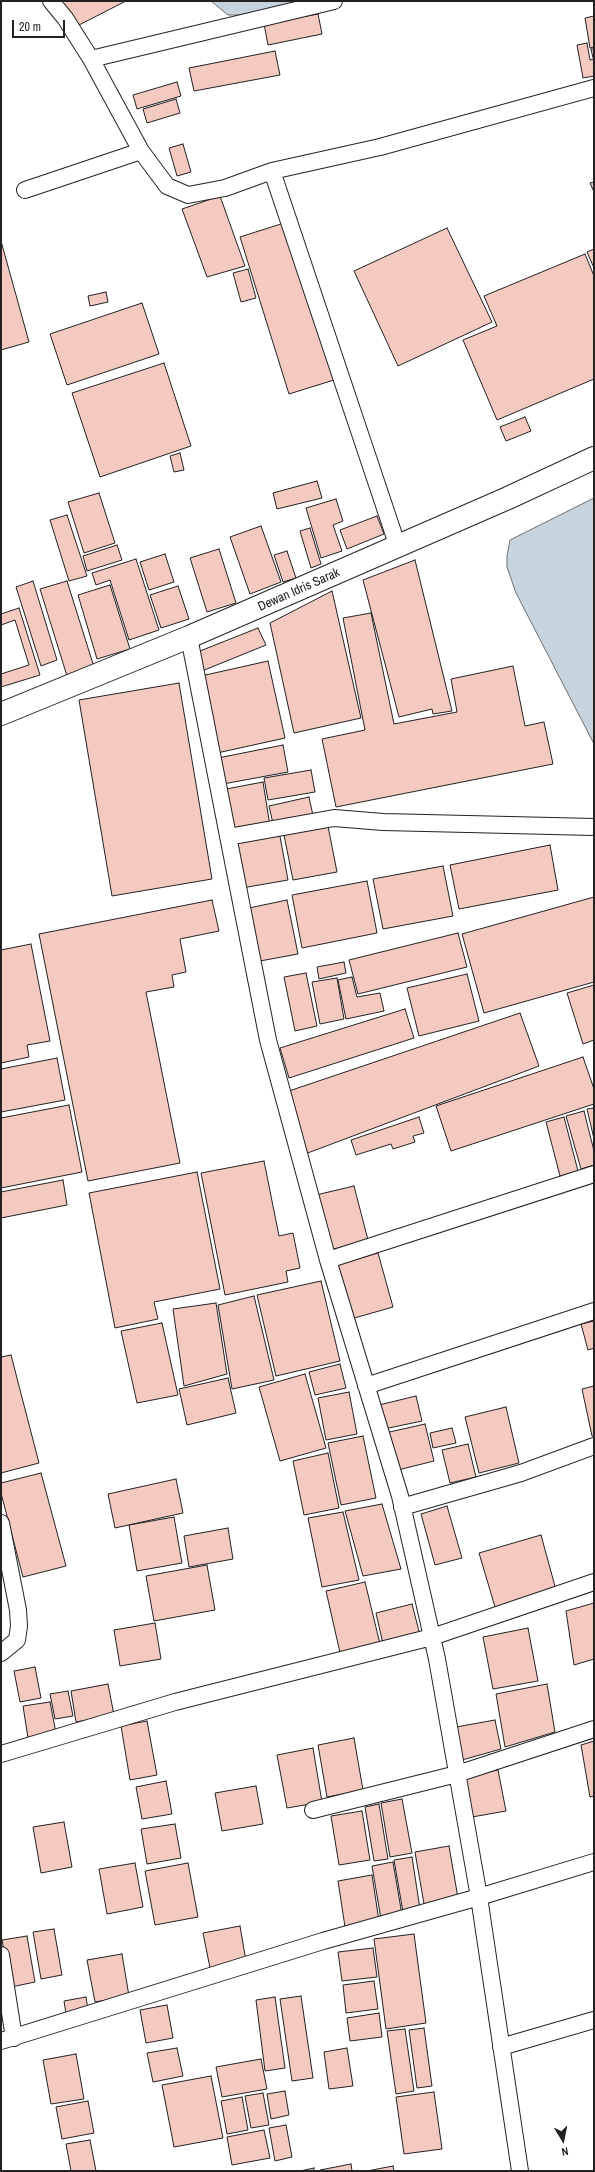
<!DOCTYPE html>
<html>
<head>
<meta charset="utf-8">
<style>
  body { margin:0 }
  #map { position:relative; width:595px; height:2172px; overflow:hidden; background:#fff; font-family:"Archivo Narrow",sans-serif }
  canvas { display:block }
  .frame { position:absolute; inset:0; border:2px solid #222; pointer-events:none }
  .north { position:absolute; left:543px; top:2120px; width:40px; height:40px; -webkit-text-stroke:3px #fff; paint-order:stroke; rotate:170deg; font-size:11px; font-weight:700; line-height:16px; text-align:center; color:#222 }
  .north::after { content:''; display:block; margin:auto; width:14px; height:18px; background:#222; clip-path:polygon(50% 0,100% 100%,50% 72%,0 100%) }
  .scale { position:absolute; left:12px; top:20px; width:53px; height:18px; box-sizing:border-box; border:2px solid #222; border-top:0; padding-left:5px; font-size:12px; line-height:14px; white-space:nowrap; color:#222; -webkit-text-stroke:3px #fff; paint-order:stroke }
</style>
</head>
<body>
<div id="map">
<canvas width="595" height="2172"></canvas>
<div class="frame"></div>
<div class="north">N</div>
<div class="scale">20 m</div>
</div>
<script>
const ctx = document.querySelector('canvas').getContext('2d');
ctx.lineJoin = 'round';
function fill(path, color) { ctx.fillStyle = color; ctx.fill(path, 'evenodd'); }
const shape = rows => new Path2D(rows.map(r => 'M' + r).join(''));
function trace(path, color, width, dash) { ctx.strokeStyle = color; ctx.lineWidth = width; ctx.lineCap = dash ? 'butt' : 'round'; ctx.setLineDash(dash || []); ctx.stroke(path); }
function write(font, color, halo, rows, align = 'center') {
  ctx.font = font + ' "Archivo Narrow",sans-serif'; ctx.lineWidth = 3; ctx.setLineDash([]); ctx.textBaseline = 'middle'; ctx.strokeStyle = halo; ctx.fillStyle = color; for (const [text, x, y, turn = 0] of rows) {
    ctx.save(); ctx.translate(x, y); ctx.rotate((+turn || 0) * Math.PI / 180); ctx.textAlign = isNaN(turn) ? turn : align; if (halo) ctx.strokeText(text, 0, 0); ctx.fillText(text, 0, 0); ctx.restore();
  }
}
const water = shape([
  [211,1,306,1,242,15,228,15,211,1],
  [594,498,594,744,516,593,507,567,507,556,510,540,594,498]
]);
fill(water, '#c7d3dd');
trace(water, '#6f6f6f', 1);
const building = shape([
  [61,1,126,1,79,25,61,1],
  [318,14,322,34,268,45,264,24,318,14],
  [594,16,594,47,590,48,585,18,594,16],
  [587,43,590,60,594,59,594,76,583,78,577,45,587,43],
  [591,49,594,49,594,58,593,58,591,49],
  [275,51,280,75,194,91,189,68,275,51],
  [177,82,181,96,137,109,133,95,177,82],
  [176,99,180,113,147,123,143,109,176,99],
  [183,144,191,172,177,176,169,148,183,144],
  [594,182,594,192,590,183,594,182],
  [220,196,245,266,207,277,182,209,220,196],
  [284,223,334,380,289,394,240,237,284,223],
  [447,228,492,322,398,366,354,271,447,228],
  [1,241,29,342,1,350,1,241],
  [594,249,594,268,587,252,594,249],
  [585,254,594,276,594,379,497,420,463,340,497,326,484,296,585,254],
  [248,269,256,298,241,302,233,273,248,269],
  [106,292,108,302,90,306,88,296,106,292],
  [142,303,159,354,67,385,50,334,142,303],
  [164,363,191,446,100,477,72,393,164,363],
  [525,417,531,431,506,441,500,427,525,417],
  [180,453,184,470,174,472,170,456,180,453],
  [317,481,322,498,277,509,273,493,317,481],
  [99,493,115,543,84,553,68,502,99,493],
  [336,499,343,521,333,525,342,551,321,558,306,508,336,499],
  [67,515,87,576,69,581,50,520,67,515],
  [377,516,384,534,347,549,340,530,377,516],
  [261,526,281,582,250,594,230,537,261,526],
  [310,528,321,564,311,568,300,531,310,528],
  [117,545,122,560,87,571,83,556,117,545],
  [219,549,236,603,207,612,190,558,219,549],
  [287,551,296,578,283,582,274,555,287,551],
  [165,554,174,582,149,590,140,562,165,554],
  [136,559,159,630,129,640,110,580,96,585,92,573,136,559],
  [415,560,452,711,433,714,432,709,399,717,363,580,415,560],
  [33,581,57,660,41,666,16,587,33,581],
  [67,581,94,667,67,676,40,589,67,581],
  [110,585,130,649,97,659,78,595,110,585],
  [178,586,189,619,161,628,150,595,178,586],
  [332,591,361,718,294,733,270,623,332,591],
  [19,608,40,675,1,687,1,674,29,665,15,620,1,625,1,614,19,608],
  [371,613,394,724,457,712,451,679,513,666,525,726,544,722,553,764,336,807,322,739,365,730,343,618,371,613],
  [258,628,266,645,202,671,195,653,258,628],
  [268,661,285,738,217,753,201,676,268,661],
  [179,683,212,879,112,896,79,700,179,683],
  [283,745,288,772,223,784,218,758,283,745],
  [311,770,315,792,268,800,264,778,311,770],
  [263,782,270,826,229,834,221,790,263,782],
  [309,797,314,820,274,828,269,806,309,797],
  [327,821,337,872,293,880,283,830,327,821],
  [279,831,288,880,242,888,233,838,279,831],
  [550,845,558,890,459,909,450,865,550,845],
  [443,866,453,916,383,929,373,879,443,866],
  [367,881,377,933,302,948,292,895,367,881],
  [594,897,594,982,484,1013,462,934,594,897],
  [212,900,219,931,180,939,186,972,172,975,174,987,146,992,180,1163,88,1181,39,934,212,900],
  [287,900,298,954,260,961,249,908,287,900],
  [458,933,467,967,358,994,349,960,458,933],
  [31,944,50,1041,27,1045,29,1057,1,1063,1,950,31,944],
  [344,962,346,973,319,979,317,967,344,962],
  [306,973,317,1026,295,1031,284,977,306,973],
  [467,974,479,1021,419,1036,407,988,467,974],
  [352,977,357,997,380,993,384,1011,346,1019,338,980,352,977],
  [337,978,344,1019,320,1024,312,982,337,978],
  [594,985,594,1040,583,1044,567,993,594,985],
  [405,1009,414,1038,289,1078,280,1048,405,1009],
  [520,1013,539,1066,305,1154,289,1091,520,1013],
  [583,1057,594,1089,594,1104,451,1151,436,1106,583,1057],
  [57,1058,65,1100,1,1112,1,1069,57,1058],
  [69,1105,82,1172,1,1188,1,1118,69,1105],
  [594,1108,594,1139,587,1109,594,1108],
  [584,1111,594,1151,594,1165,581,1169,566,1116,584,1111],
  [419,1117,424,1133,413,1136,415,1142,393,1149,391,1144,356,1155,351,1140,419,1117],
  [564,1117,578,1171,560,1176,546,1122,564,1117],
  [264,1161,279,1236,293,1233,300,1268,286,1271,288,1282,225,1295,201,1173,264,1161],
  [197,1172,220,1289,154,1302,158,1319,115,1328,89,1193,197,1172],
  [63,1180,67,1205,1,1218,1,1192,63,1180],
  [354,1186,368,1240,330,1250,316,1195,354,1186],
  [378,1253,393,1307,351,1319,336,1265,378,1253],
  [321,1281,340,1361,276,1376,257,1295,321,1281],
  [254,1296,274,1380,232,1389,218,1305,254,1296],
  [216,1303,227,1374,184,1386,173,1309,216,1303],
  [594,1321,594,1348,588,1350,581,1324,594,1321],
  [162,1323,178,1395,137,1403,121,1331,162,1323],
  [11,1355,39,1463,1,1473,1,1357,11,1355],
  [340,1364,346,1388,315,1395,309,1372,340,1364],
  [305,1374,326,1448,280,1461,259,1387,305,1374],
  [228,1378,236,1413,187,1425,179,1389,228,1378],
  [594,1386,594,1436,592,1436,582,1389,594,1386],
  [349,1392,357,1434,326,1440,318,1398,349,1392],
  [416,1396,422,1421,384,1429,379,1405,416,1396],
  [506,1407,519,1463,479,1473,465,1417,506,1407],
  [425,1424,434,1461,394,1471,385,1433,425,1424],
  [452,1428,456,1443,433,1448,430,1433,452,1428],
  [363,1436,376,1498,341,1505,328,1443,363,1436],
  [468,1444,476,1477,450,1483,442,1450,468,1444],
  [328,1453,339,1508,304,1515,293,1461,328,1453],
  [41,1473,66,1566,23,1577,1,1493,1,1483,41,1473],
  [176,1479,183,1513,115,1528,108,1494,176,1479],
  [382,1504,401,1569,363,1576,345,1511,382,1504],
  [447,1506,462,1558,435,1565,421,1514,447,1506],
  [343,1512,359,1580,322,1587,308,1518,343,1512],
  [174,1517,182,1563,137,1571,129,1525,174,1517],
  [228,1528,233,1559,189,1567,184,1536,228,1528],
  [541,1535,556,1590,495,1607,479,1553,541,1535],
  [207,1565,215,1610,154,1621,146,1576,207,1565],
  [365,1582,381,1648,341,1657,326,1591,365,1582],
  [594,1603,594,1659,574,1665,566,1611,594,1603],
  [412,1604,420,1635,383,1644,376,1613,412,1604],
  [155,1623,161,1659,120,1666,114,1630,155,1623],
  [528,1628,538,1681,493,1689,483,1637,528,1628],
  [35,1667,41,1698,20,1702,14,1671,35,1667],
  [108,1684,114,1715,76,1722,71,1691,108,1684],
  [547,1684,555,1732,505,1747,496,1694,547,1684],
  [68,1691,73,1716,55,1719,50,1694,68,1691],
  [50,1702,56,1733,28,1738,23,1706,50,1702],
  [495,1720,501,1749,462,1760,456,1727,495,1720],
  [147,1721,157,1775,130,1780,121,1726,147,1721],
  [354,1738,363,1790,327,1797,318,1745,354,1738],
  [594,1741,594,1796,590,1797,581,1745,594,1741],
  [313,1748,322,1802,287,1808,277,1755,313,1748],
  [498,1770,506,1811,472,1817,465,1776,498,1770],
  [166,1781,172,1814,142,1819,136,1787,166,1781],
  [256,1786,263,1824,222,1831,215,1793,256,1786],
  [402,1799,412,1853,390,1857,381,1803,402,1799],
  [379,1804,388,1859,374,1861,365,1807,379,1804],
  [362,1811,370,1860,339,1865,331,1816,362,1811],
  [64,1822,72,1867,41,1873,33,1827,64,1822],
  [175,1824,181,1858,147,1864,141,1829,175,1824],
  [449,1846,458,1898,424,1904,415,1852,449,1846],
  [412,1857,420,1909,403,1912,394,1860,412,1857],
  [393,1862,402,1915,381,1919,372,1866,393,1862],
  [135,1863,143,1907,107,1914,99,1869,135,1863],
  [188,1863,198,1917,155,1925,145,1871,188,1863],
  [372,1875,379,1921,345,1927,338,1881,372,1875],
  [240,1926,246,1961,210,1968,203,1933,240,1926],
  [54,1929,62,1975,41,1979,33,1932,54,1929],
  [414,1934,426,2023,386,2029,374,1939,414,1934],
  [27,1936,35,1982,11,1987,2,1940,27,1936],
  [373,1948,377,1977,342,1981,338,1952,373,1948],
  [122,1954,129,1996,95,2002,87,1960,122,1954],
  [374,1981,378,2009,346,2013,343,1985,374,1981],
  [301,1996,313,2078,292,2081,280,1999,301,1996],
  [86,1997,88,2010,66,2014,64,2001,86,1997],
  [275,1997,285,2068,265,2071,256,2000,275,1997],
  [167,2005,173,2038,146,2043,140,2010,167,2005],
  [379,2013,382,2037,350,2041,347,2018,379,2013],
  [424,2028,432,2086,417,2088,409,2030,424,2028],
  [405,2029,414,2091,396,2094,387,2031,405,2029],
  [177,2048,183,2076,153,2082,147,2053,177,2048],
  [347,2048,353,2086,329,2089,324,2052,347,2048],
  [76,2054,84,2099,51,2104,43,2060,76,2054],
  [261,2059,267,2089,222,2097,216,2067,261,2059],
  [211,2076,223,2138,174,2147,162,2085,211,2076],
  [285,2091,289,2115,271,2119,267,2094,285,2091],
  [434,2092,442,2149,404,2154,396,2097,434,2092],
  [263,2093,269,2125,251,2128,245,2096,263,2093],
  [242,2097,248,2130,227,2134,221,2101,242,2097],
  [88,2101,94,2133,62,2139,56,2107,88,2101],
  [286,2125,292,2157,275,2161,269,2128,286,2125],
  [264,2130,270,2158,232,2165,227,2137,264,2130],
  [90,2140,96,2171,71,2171,66,2144,90,2140],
  [351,2164,352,2171,320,2171,320,2170,351,2164],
  [393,2166,394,2171,367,2171,393,2166],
  [314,2168,314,2171,300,2171,314,2168]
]);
fill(building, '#f3c9c0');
trace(building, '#222', 1);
const street = shape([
  [51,1,65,18,91,59,141,151,167,186,188,195,225,188,272,171,380,147,594,88],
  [91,59,334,1],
  [272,171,398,547],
  [25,190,141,151],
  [189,637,268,1040,328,1260,400,1496,437,1659,479,1897,520,2171],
  [228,837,334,818,383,822,594,827],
  [328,1260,594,1174],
  [366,1386,594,1311],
  [402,1507,521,1473,594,1446],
  [1,1523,18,1610,19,1626,17,1640,1,1653],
  [1,1754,175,1702,432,1637,594,1582],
  [313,1810,457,1774,594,1729],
  [1,1955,14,2038],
  [1,2041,323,1941,479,1897,594,1862],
  [501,2047,594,2020]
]);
const secondary = shape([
  [1,714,189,637,508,498,594,458]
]);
trace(street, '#222', 18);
trace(secondary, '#222', 24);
trace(street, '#fff', 16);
trace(secondary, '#fff', 22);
write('13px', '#222', '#fff', [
  ["Dewan Idris Sarak",299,590,-24]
]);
</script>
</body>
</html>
